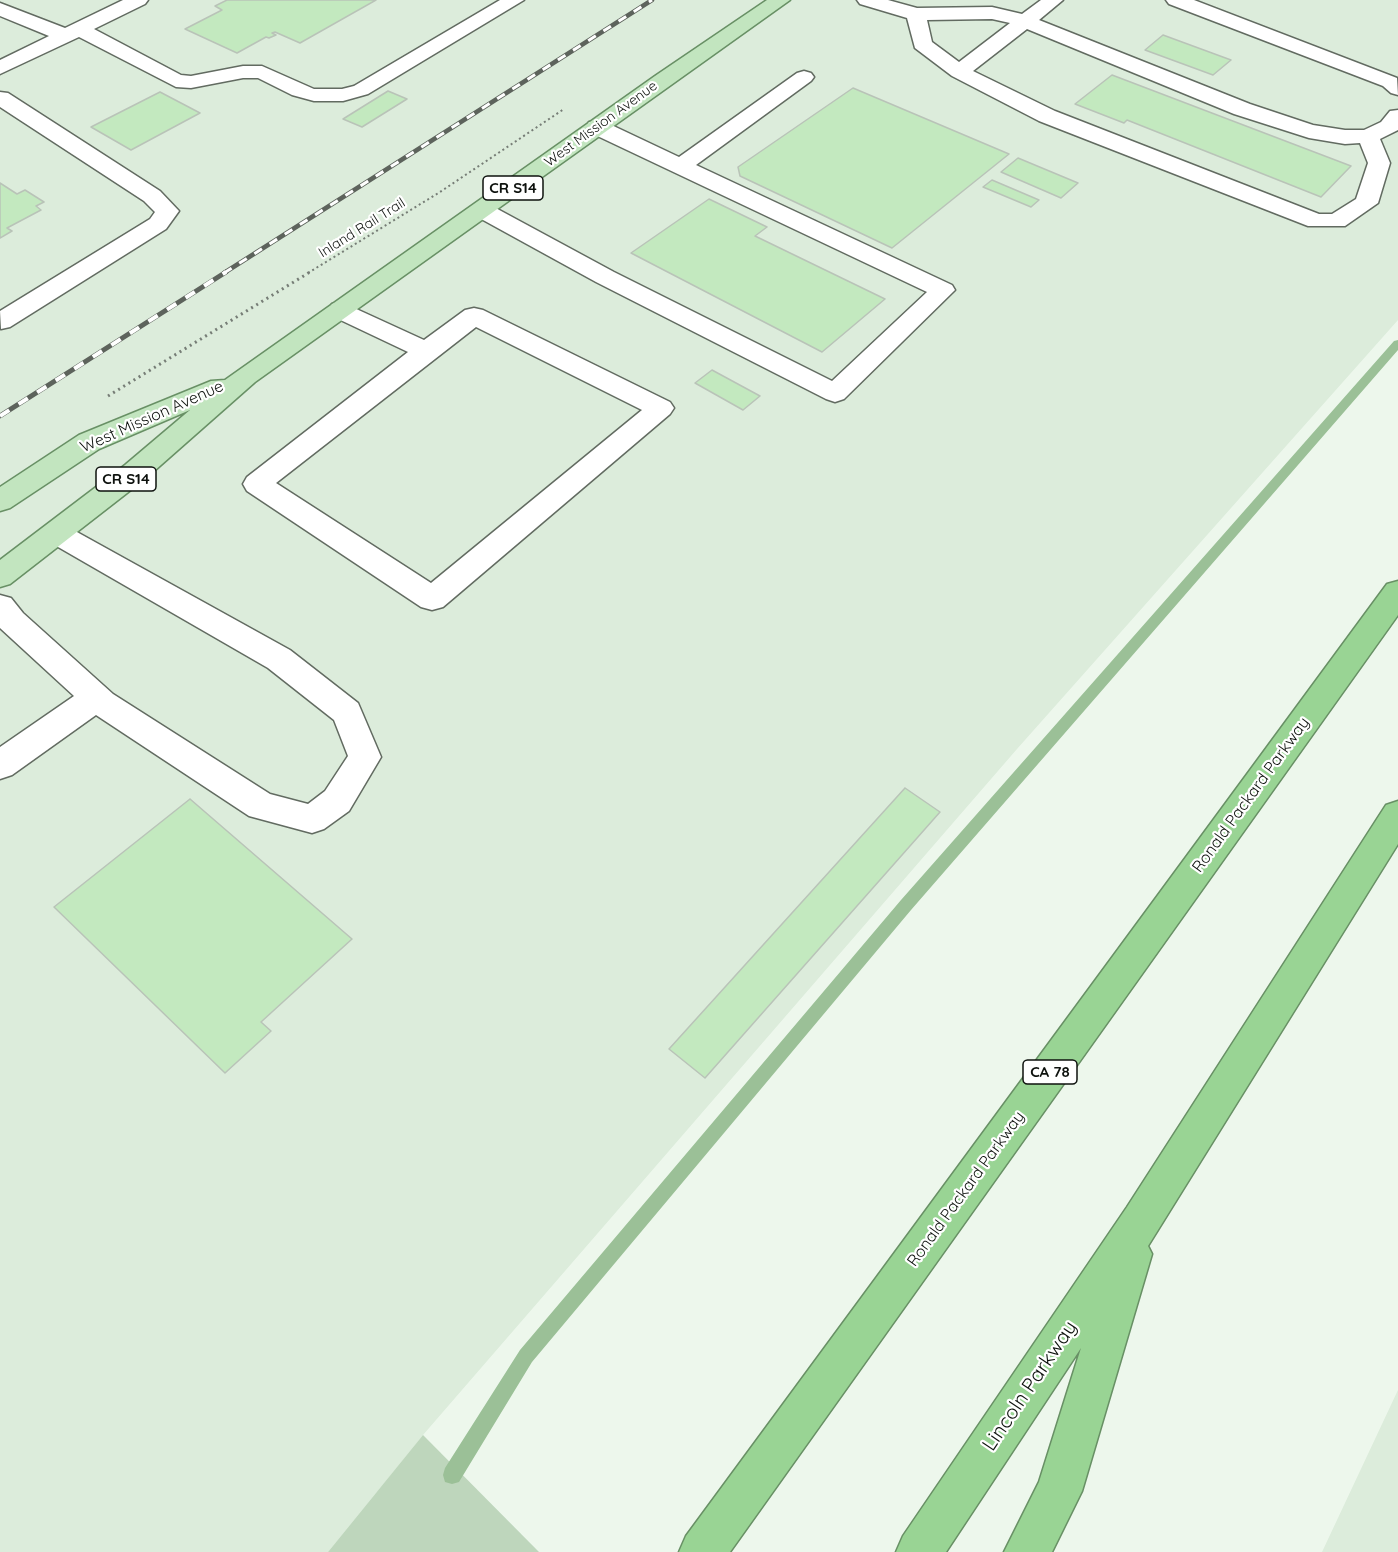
<!DOCTYPE html>
<html>
<head>
<meta charset="utf-8">
<style>
  body { margin:0 }
  canvas { display:block; background:#edf7ec }
</style>
</head>
<body>
<canvas width="1398" height="1552"></canvas>
<script>
const ctx = document.querySelector('canvas').getContext('2d');
ctx.lineJoin = 'round';
function fill(path, color) { ctx.fillStyle = color; ctx.fill(path, 'evenodd'); }
const shape = rows => new Path2D(rows.map(r => 'M' + r).join(''));
function trace(path, color, width, dash) { ctx.strokeStyle = color; ctx.lineWidth = width; ctx.lineCap = dash ? 'butt' : 'round'; ctx.setLineDash(dash || []); ctx.stroke(path); }
function write(font, color, halo, rows, align = 'center') {
  ctx.font = font + ' Quicksand,sans-serif'; ctx.lineWidth = 4.5; ctx.setLineDash([]); ctx.textBaseline = 'middle'; ctx.strokeStyle = halo; ctx.fillStyle = color; for (const [text, x, y, turn = 0] of rows) {
    ctx.save(); ctx.translate(x, y); ctx.rotate((+turn || 0) * Math.PI / 180); ctx.textAlign = isNaN(turn) ? turn : align; if (halo) ctx.strokeText(text, 0, 0); ctx.fillText(text, 0, 0); ctx.restore();
  }
}
fill(shape([
  [0,0,1398,0,1398,320,1017,749,423,1435,328,1552,0,1552],
  [1398,1390,1398,1552,1322,1552]
]), '#dcecdb');
fill(shape([
  [423,1435,539,1552,328,1552]
]), '#bed6bc');
fill(shape([
  [1398,340,1398,350,911,910,532,1362,459,1482,452,1484,445,1482,443,1475,445,1468,520,1350,901,900,1394,341,1398,340]
]), '#9bc097');
const building = shape([
  [227,0,376,0,300,43,275,32,272,33,276,35,269,38,266,37,237,53,185,29,222,10,215,6,227,0],
  [1163,35,1231,60,1213,75,1145,50,1163,35],
  [1112,75,1351,166,1321,197,1127,120,1124,123,1075,104,1112,75],
  [853,88,1009,154,892,248,740,176,738,167,853,88],
  [388,91,407,99,362,127,343,119,388,91],
  [160,92,200,113,131,150,91,127,160,92],
  [1018,158,1078,183,1061,198,1001,172,1018,158],
  [992,180,1039,200,1031,207,983,187,992,180],
  [0,183,17,194,25,190,44,202,36,206,41,210,7,228,12,231,0,238,0,183],
  [709,199,767,227,755,236,885,299,822,352,631,253,709,199],
  [712,370,760,396,743,410,695,383,712,370],
  [905,788,940,812,705,1078,669,1049,905,788],
  [190,799,352,939,261,1022,271,1031,225,1073,54,907,190,799]
]);
fill(building, '#c3e9bf');
trace(building, '#b9c3b8', 1.5);
const minor = shape([
  [123,0,148,0,145,4,94,29,181,75,191,76,243,66,262,66,314,89,342,89,354,86,500,0,524,0,368,94,343,101,314,101,292,95,258,78,243,78,191,88,176,87,79,37,0,74,0,60,49,36,0,16,0,3,65,28,123,0],
  [857,0,888,0,917,8,992,7,1022,14,1041,0,1063,0,1039,20,1250,104,1313,125,1345,130,1364,130,1381,122,1390,111,1398,110,1398,130,1380,139,1390,163,1378,203,1345,226,1308,226,1039,121,952,76,915,48,907,18,860,4,857,0],
  [992,19,1010,23,959,62,932,42,927,20,992,19],
  [1027,29,1234,114,1309,138,1345,144,1360,143,1368,163,1356,199,1332,214,1319,214,1055,111,973,71,1027,29],
  [1166,0,1194,0,1397,78,1398,95,1391,93,1383,86,1169,4,1166,0],
  [804,71,811,73,814,77,811,81,696,165,952,285,955,290,844,399,835,402,826,399,596,282,474,215,470,210,474,205,482,203,490,205,614,272,832,381,927,292,589,132,586,127,589,122,605,122,679,157,797,73,804,71],
  [0,92,8,93,160,191,179,211,166,229,10,327,1,329,0,311,150,219,155,212,144,201,0,107,0,92],
  [341,302,424,340,465,310,474,308,483,310,670,402,674,408,670,414,443,607,432,610,421,607,247,491,243,484,247,477,408,352,332,316,329,310,332,304,341,302],
  [476,327,642,410,431,583,276,483,476,327],
  [56,523,66,526,290,650,358,703,381,757,349,811,324,829,312,833,249,816,96,715,12,775,0,779,0,747,74,696,0,628,0,595,11,598,23,613,113,694,270,794,308,804,325,791,348,756,334,720,268,668,46,540,42,533,46,526,56,523]
]);
const major = shape([
  [767,0,790,0,255,382,145,479,10,584,0,587,0,560,125,465,190,410,99,449,10,508,0,511,0,487,79,435,211,381,225,380,655,76,767,0]
]);
const highway = shape([
  [1398,581,1398,615,730,1552,679,1552,686,1536,1387,584,1398,581],
  [1398,801,1398,844,1148,1246,1152,1254,1082,1491,1052,1552,1004,1552,1039,1482,1081,1348,946,1552,896,1552,903,1536,1127,1207,1386,805,1398,801]
]);
trace(minor, '#626b61', 3);
trace(major, '#689065', 3);
trace(highway, '#689065', 3);
trace(shape([
  [308,273,440,192,564,109]
]), '#767d76', 2, [2, 3]);
trace(shape([
  [108,396,310,272]
]), '#767d76', 3, [2, 4]);
fill(minor, '#fff');
fill(major, '#c2e5bf');
fill(highway, '#99d494');
const railFar1 = shape([
  [224,273,652,0]
]);
const rail = shape([
  [0,416,226,272]
]);
trace(railFar1, '#5d635c', 4.5);
trace(rail, '#5d635c', 5);
trace(railFar1, '#fff', 3, [9]);
trace(rail, '#fff', 4, [11]);
write('14px', '#0e120e', '#fff', [
  ["West Mission Avenue",601,124,-36],
  ["Inland Rail Trail",362,228,-32]
]);
for (const [x, y, w] of [
  [513,188,60],
  [126,479,60],
  [1050,1072,54]
]) { const box = new Path2D(); box.roundRect(x - w / 2, y - 12, w, 24, 4.5); ctx.fillStyle = '#fff'; ctx.fill(box); trace(box, '#0e120e', 1.5); }
write('bold 15px', '#0e120e', null, [
  ["CR S14",513,188],
  ["CR S14",126,479],
  ["CA 78",1050,1072]
]);
write('16px', '#0e120e', '#fff', [
  ["West Mission Avenue",152,417,-24],
  ["Ronald Packard Parkway",1251,795,-54],
  ["Ronald Packard Parkway",966,1189,-54]
]);
write('20px', '#0e120e', '#fff', [
  ["Lincoln Parkway",1030,1386,-56]
]);
</script>
</body>
</html>
